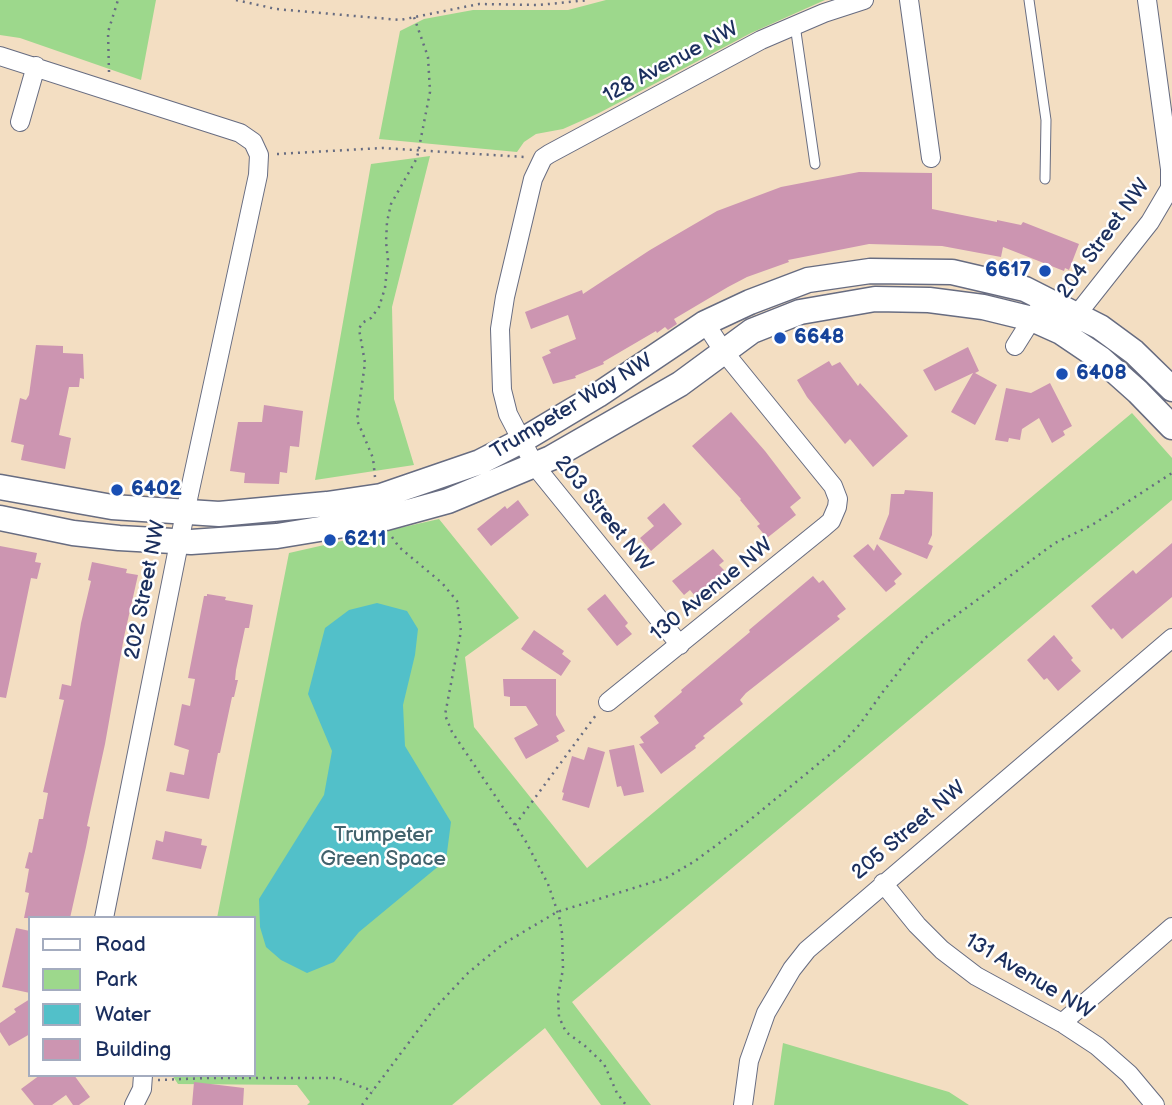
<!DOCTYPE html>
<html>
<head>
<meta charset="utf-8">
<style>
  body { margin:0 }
  #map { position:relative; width:1172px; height:1105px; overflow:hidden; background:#f3dec2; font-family:"Balsamiq Sans",sans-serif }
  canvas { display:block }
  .legend { position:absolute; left:28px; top:916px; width:228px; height:161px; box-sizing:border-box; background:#fff; border:2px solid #a4acbf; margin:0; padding:9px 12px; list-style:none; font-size:21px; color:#1b2f5e }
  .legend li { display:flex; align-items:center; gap:14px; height:35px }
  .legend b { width:35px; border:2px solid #a4acbf }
</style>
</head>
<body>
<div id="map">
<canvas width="1172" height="1105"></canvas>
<ul class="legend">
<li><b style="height:9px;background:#fff"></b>Road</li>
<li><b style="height:19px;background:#9dd88c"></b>Park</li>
<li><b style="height:19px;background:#52c0c9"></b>Water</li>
<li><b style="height:19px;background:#cc95b1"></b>Building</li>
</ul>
</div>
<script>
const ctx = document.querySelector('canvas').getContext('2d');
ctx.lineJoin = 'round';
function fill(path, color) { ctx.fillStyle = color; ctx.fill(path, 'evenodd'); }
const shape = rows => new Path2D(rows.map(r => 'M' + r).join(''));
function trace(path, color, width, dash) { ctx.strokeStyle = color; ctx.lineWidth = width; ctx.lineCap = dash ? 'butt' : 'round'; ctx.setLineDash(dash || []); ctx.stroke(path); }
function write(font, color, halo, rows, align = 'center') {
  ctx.font = font + ' "Balsamiq Sans",sans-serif'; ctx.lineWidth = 5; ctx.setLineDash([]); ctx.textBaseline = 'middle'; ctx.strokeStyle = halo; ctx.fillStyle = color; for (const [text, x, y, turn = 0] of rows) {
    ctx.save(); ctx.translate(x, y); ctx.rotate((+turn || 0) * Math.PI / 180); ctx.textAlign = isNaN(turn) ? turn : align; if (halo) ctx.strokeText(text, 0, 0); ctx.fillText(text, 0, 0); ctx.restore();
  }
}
fill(shape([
  [0,0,156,0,141,80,20,38,0,35],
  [606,0,825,0,751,33,599,113,563,129,536,134,524,142,517,152,379,139,400,31,424,19,473,10,568,10],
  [430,156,392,307,394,399,414,465,315,480,371,164],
  [1132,413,1172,458,1172,500,572,1002,651,1105,601,1105,545,1028,452,1105,307,1105,310,1102,297,1085,178,1084,172,1075,254,1075,254,918,217,918,289,553,439,519,519,618,465,657,474,727,587,868],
  [783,1043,949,1092,969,1105,774,1105]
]), '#9dd88c');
fill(shape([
  [377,603,407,611,418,629,415,655,403,705,405,746,451,822,446,860,359,932,334,962,307,973,281,960,266,947,260,927,259,899,324,795,332,751,308,694,325,628,349,610]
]), '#52c0c9');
fill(shape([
  [859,172,932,173,932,209,997,222,997,220,1021,225,1023,222,1079,244,1069,270,1065,268,1064,271,1003,247,1001,257,942,246,869,244,788,260,789,262,747,277,728,287,674,319,677,324,668,330,665,327,657,333,656,331,603,362,604,364,575,376,576,378,553,384,542,357,551,353,549,350,576,339,568,315,531,329,525,312,582,290,583,294,650,250,717,211,781,187],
  [36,345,63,346,63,353,83,354,84,379,80,378,79,387,69,387,59,435,71,438,65,469,21,460,24,445,11,442,20,398,26,400,29,395],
  [968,347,979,371,975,373,997,385,975,425,951,412,973,373,935,391,923,370],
  [829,361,832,366,840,362,858,386,860,383,908,436,873,467,850,439,845,444,807,397,797,380],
  [1050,383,1072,426,1063,431,1065,435,1052,443,1039,418,1022,429,1020,440,1009,438,1008,442,995,440,1006,388,1031,393],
  [264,405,303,411,299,447,290,446,287,473,280,472,279,484,244,483,245,473,230,471,238,422,262,422],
  [731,412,765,451,801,498,790,507,796,515,767,538,757,526,760,524,740,500,741,499,692,446],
  [905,490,933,492,932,535,928,544,933,546,927,559,879,539,889,514,891,494,904,494],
  [518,500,529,515,491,546,477,529,505,506,507,509],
  [664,503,682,524,651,551,640,538,654,526,647,518],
  [1172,543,1172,597,1122,639,1113,628,1111,630,1091,606,1133,570,1136,574],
  [868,544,874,551,877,544,902,574,894,581,896,584,886,592,853,556],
  [0,546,37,553,35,562,41,563,37,579,31,578,6,698,0,697],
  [713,549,724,561,719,565,725,571,695,596,690,590,684,595,672,581],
  [92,562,127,569,126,573,138,575,124,637,105,744,87,826,90,827,86,847,70,918,24,918,29,893,25,892,29,869,25,868,29,852,32,853,39,819,43,819,48,793,43,792,64,700,59,699,62,684,71,686,81,623,91,581,88,580],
  [813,576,819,583,823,580,846,609,837,616,840,619,746,693,740,700,743,704,703,736,705,738,695,746,696,748,661,774,639,744,644,743,640,737,659,723,654,716,682,692,681,690,750,632,749,630],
  [207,594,226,597,225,600,253,605,249,628,245,628,236,670,235,680,238,680,234,697,232,697,220,753,218,753,209,799,166,791,170,772,184,775,189,750,174,745,182,704,190,706,195,679,188,678,204,596,207,596],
  [605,594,628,623,625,626,632,634,617,646,587,609],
  [534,630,564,651,562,654,571,661,561,676,521,649],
  [1054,635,1073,658,1071,660,1081,671,1058,691,1047,678,1044,680,1027,660],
  [503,679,556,679,556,715,565,731,556,736,559,741,526,759,514,738,538,725,526,706,510,706,510,697,504,696],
  [634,745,644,792,624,796,621,786,617,787,609,750],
  [588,747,605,752,589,808,562,800,564,793,562,792,572,756,584,760],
  [165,831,202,839,201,845,207,846,201,869,152,859,156,840,163,842],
  [16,928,30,931,30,993,2,987],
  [30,999,30,1034,9,1046,0,1032,0,1023,16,1012,14,1009],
  [40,1075,74,1075,90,1097,79,1105,73,1105,66,1095,52,1105,34,1105,21,1089],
  [194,1082,244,1088,243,1105,192,1105]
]), '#cc95b1');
const lane = shape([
  [1029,0,1046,120,1045,179],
  [795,25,815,164]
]);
const street = shape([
  [909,0,931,158],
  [0,56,240,133,253,142,259,155,258,175,185,513,104,918],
  [20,122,36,66],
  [1071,322,1150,222,1170,188,1170,169,1147,0],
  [1015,346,1037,311],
  [680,645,535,466,508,414,502,390,500,329,505,297,533,179,543,158,549,154,761,40,824,13,864,0],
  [608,702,824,527,831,521,837,507,838,499,833,486,724,352,705,323],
  [883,883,917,925,942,950,976,976,1062,1023,1097,1046,1129,1074,1155,1105],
  [1062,1023,1172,927],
  [134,1105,142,1089,143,1075],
  [743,1105,749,1061,766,1013,792,969,807,950,1172,638]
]);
const secondary = shape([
  [0,487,112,507,219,514,327,504,381,496,480,462,521,441,598,395,705,323,750,302,808,280,870,271,952,272,1025,289,1100,327,1134,352,1172,389],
  [0,518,73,533,119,538,191,542,277,536,386,518,448,501,551,458,680,384,752,331,800,312,875,299,929,300,983,307,1032,319,1061,332,1101,359,1138,392,1172,427]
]);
trace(lane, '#676c81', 11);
trace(street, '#676c81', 20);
trace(secondary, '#676c81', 27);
trace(shape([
  [236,0,276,9,400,20,479,4,539,5,589,0],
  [109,72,108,32,118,0],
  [277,154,382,148,525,157],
  [375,477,373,458,357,420,365,363,359,329,362,323,371,318,379,307,385,288,388,260,386,242,387,222,391,204,417,158,430,92,428,57,414,17],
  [392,537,399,547,442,583,457,601,461,631,445,715,452,732,525,840,548,884,559,916,562,933,563,969,558,996,559,1017,566,1032,585,1046,604,1064,617,1093,626,1105],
  [515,825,596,715],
  [158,1080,209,1078,337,1078,373,1091],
  [362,1105,434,1009,468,973,503,944,557,912,666,878,695,861,745,824,840,746,860,724,882,693,925,638,1055,543,1092,525,1172,473]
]), '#676c81', 2.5, [2, 5]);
trace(lane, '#fff', 9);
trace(street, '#fff', 18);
trace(secondary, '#fff', 24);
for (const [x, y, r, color] of [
  [1045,271,7,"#1a4fb4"],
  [780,338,7,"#1a4fb4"],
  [1062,374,7,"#1a4fb4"],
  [117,490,7,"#1a4fb4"],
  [330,540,7,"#1a4fb4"]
]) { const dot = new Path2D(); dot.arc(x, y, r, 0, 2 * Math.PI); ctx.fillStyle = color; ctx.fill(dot); trace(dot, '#fff', 2.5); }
write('21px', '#1b2f5e', '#fff', [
  ["128 Avenue NW",671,63,-28],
  ["204 Street NW",1104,239,-54],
  ["Trumpeter Way NW",572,407,-31],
  ["203 Street NW",603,514,51],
  ["202 Street NW",146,590,-79],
  ["130 Avenue NW",712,590,-39],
  ["205 Street NW",909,831,-40],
  ["131 Avenue NW",1029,977,31]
]);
write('bold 21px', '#164399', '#fff', [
  ["6617",1031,271,"right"],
  ["6648",794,338],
  ["6408",1076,374],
  ["6402",131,490],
  ["6211",344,540]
], 'left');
write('21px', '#42626c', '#fff', [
  ["Trumpeter",383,836],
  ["Green Space",383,860]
]);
</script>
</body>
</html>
